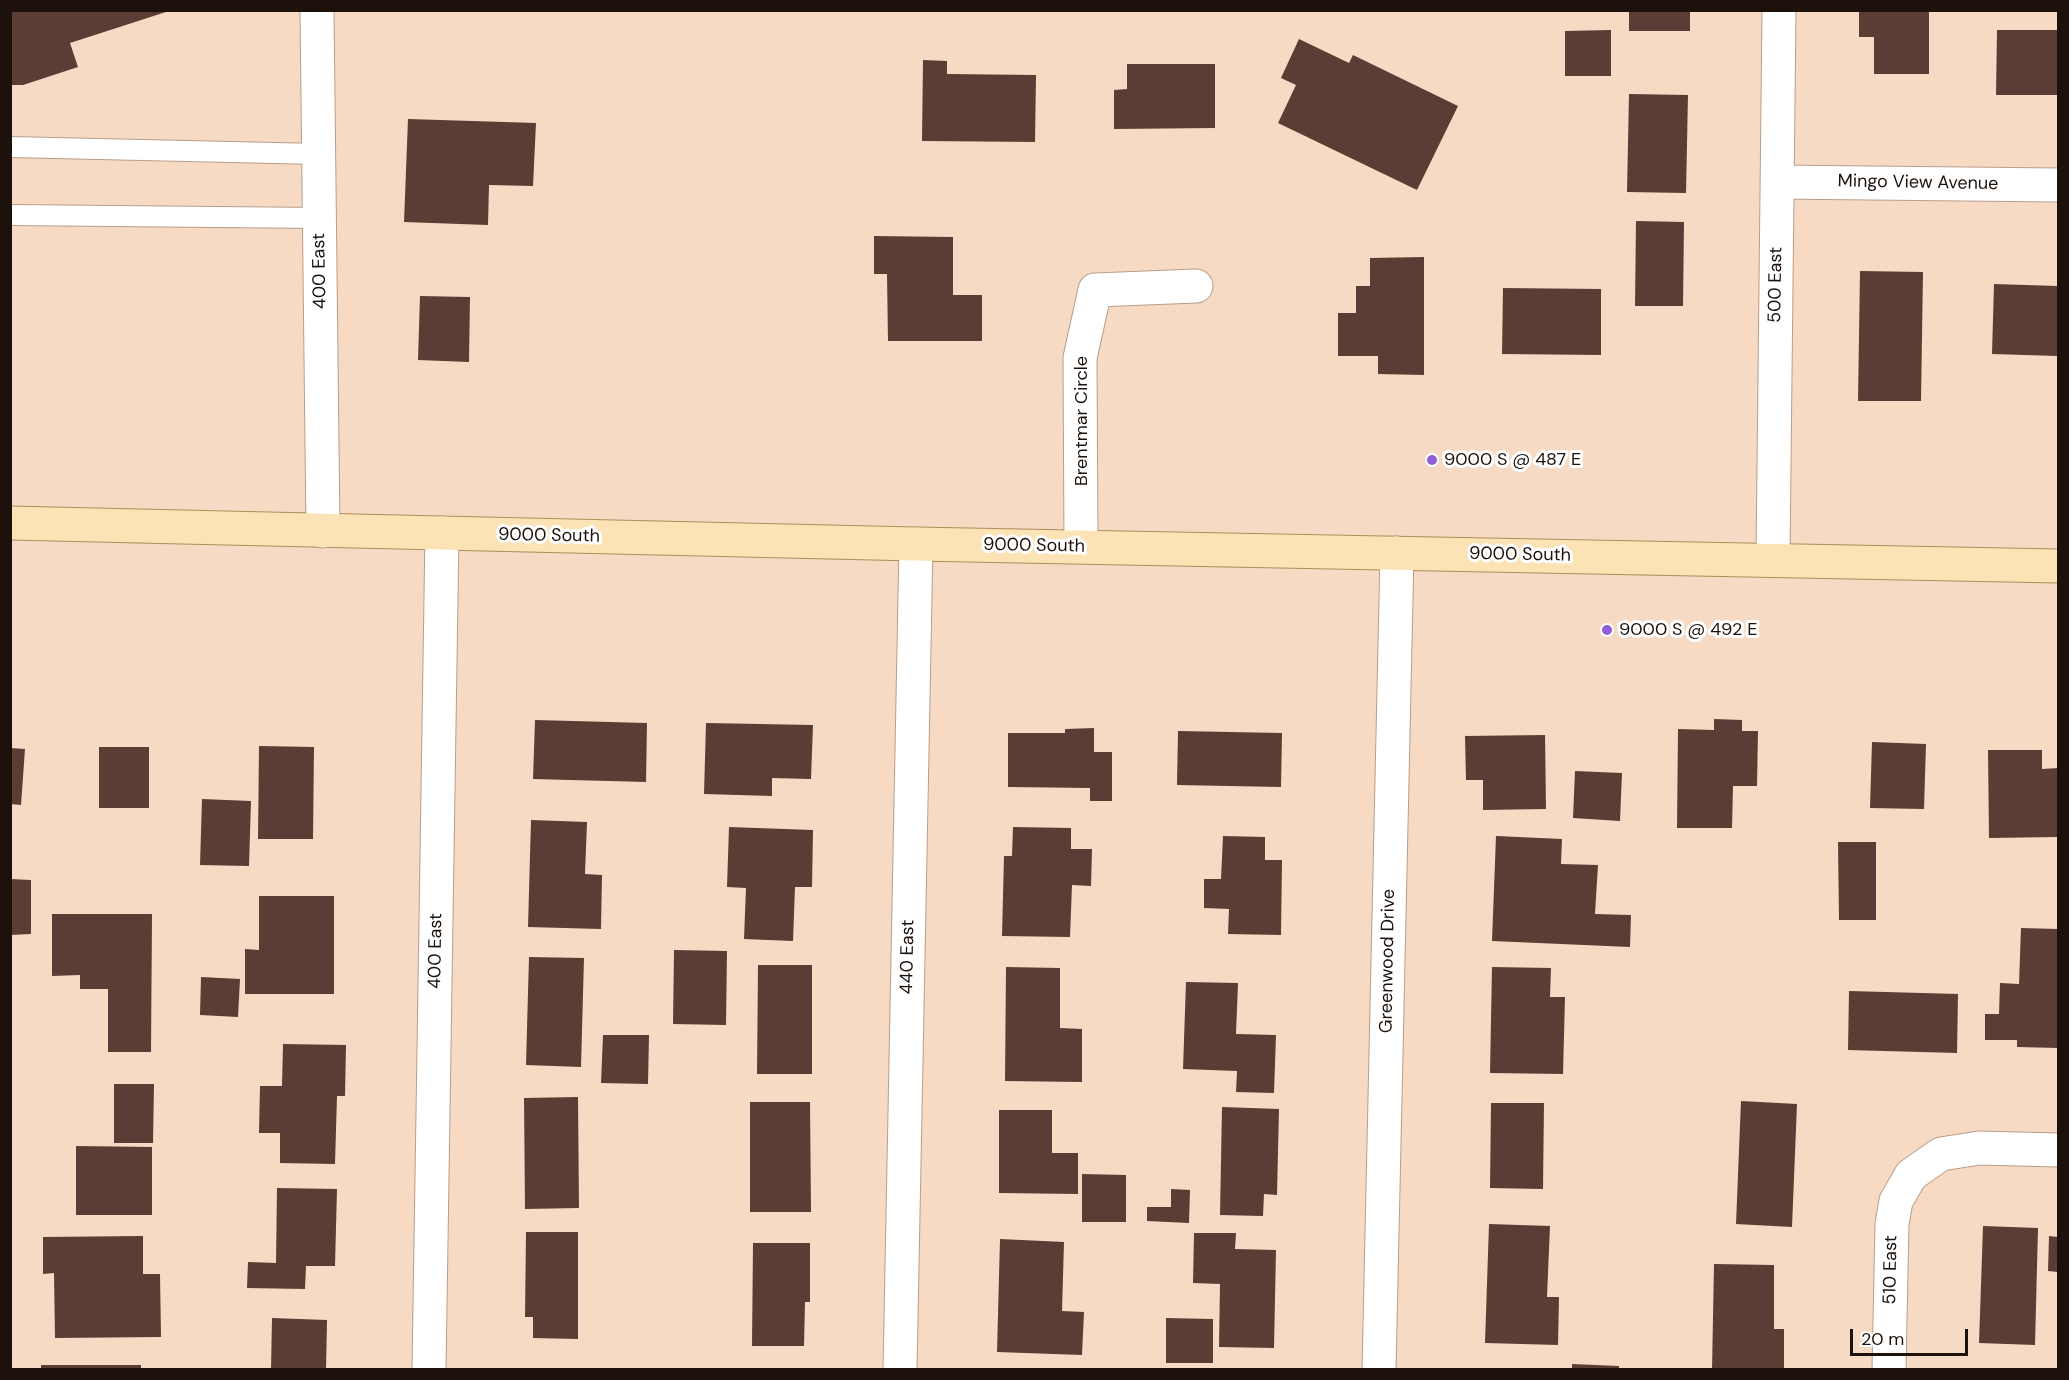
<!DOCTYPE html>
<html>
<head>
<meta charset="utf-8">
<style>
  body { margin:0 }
  #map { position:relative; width:2069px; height:1380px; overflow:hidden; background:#f6dac4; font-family:"DM Sans",sans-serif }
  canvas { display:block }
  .frame { position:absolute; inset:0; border:12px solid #1c120b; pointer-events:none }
  .scale { position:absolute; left:1850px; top:1329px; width:118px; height:27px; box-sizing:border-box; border:3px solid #1c120b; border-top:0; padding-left:8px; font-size:18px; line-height:21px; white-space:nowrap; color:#1c120b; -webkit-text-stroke:4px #fff; paint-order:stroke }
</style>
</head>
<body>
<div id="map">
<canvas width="2069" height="1380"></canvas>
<div class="frame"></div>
<div class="scale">20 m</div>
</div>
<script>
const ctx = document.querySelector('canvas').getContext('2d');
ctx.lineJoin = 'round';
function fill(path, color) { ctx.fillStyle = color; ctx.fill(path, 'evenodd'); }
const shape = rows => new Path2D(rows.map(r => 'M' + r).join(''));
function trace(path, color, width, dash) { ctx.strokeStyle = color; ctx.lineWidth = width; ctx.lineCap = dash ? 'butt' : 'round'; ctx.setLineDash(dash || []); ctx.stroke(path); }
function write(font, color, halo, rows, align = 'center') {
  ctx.font = font + ' "DM Sans",sans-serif'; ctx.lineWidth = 6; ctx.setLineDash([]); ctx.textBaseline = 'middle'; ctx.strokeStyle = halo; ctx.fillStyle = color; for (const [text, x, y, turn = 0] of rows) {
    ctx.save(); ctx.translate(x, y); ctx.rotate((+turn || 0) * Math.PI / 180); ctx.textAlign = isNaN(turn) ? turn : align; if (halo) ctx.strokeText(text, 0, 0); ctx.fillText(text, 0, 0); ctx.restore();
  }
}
fill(shape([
  [10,10,169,10,169,11,70,43,78,67,23,85,10,85],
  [1629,10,1690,10,1690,31,1629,31],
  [1859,10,1929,10,1929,74,1874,74,1874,37,1859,37],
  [1611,30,1611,76,1565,76,1565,31],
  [1997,30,2058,30,2058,95,1996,95],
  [1299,39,1349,63,1353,55,1458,106,1417,190,1278,123,1296,85,1281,78],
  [923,60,947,61,947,74,1036,75,1035,142,922,141],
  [1127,64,1215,64,1215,128,1114,129,1114,90,1127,89],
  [1629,94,1688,95,1686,193,1627,192],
  [408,119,536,123,533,186,489,185,488,225,404,222],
  [1636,221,1684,222,1683,306,1635,306],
  [874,236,953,237,953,295,982,295,982,341,888,341,887,274,874,274],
  [1424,257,1424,375,1378,374,1378,356,1338,356,1338,313,1356,313,1356,286,1370,286,1370,258],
  [1860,271,1923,272,1921,401,1858,401],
  [1994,284,2058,286,2058,356,1992,354],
  [1503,288,1601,289,1601,355,1502,354],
  [420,296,470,297,469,362,418,360],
  [1714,719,1742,720,1742,731,1758,731,1757,786,1733,786,1732,828,1677,828,1678,729,1714,730],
  [535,720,647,723,646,782,533,779],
  [706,723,813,725,811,779,772,778,772,796,704,794],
  [1094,728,1094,752,1112,752,1112,801,1090,801,1090,788,1008,787,1008,733,1065,733,1065,729],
  [1178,731,1282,733,1281,787,1177,785],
  [1545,735,1546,809,1483,810,1483,780,1466,780,1465,736],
  [1872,742,1926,744,1924,809,1870,808],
  [259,746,314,747,313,839,258,839],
  [99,747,149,747,149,808,99,808],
  [10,748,25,749,21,805,10,804],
  [1988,750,2042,750,2042,769,2058,768,2058,837,1989,838],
  [1575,771,1622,773,1620,821,1573,818],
  [202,799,251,801,249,866,200,865],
  [531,820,587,822,585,874,602,875,601,929,528,927],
  [729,827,813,830,812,887,795,887,793,941,744,939,746,888,727,887],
  [1013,827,1071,828,1071,849,1092,849,1091,886,1072,885,1070,937,1002,936,1004,856,1012,856],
  [1223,836,1265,837,1265,860,1282,860,1281,935,1228,934,1229,909,1204,908,1204,879,1221,879],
  [1496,836,1562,839,1561,864,1598,865,1595,914,1631,915,1630,947,1492,941],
  [1838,842,1876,842,1876,920,1839,920],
  [10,879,31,880,31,934,10,935],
  [259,896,334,896,334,994,245,994,245,949,259,950],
  [52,914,152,914,151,1052,108,1052,108,989,80,989,80,975,52,976],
  [2021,928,2058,929,2058,1048,2017,1047,2017,1040,1985,1040,1985,1014,1999,1014,2000,983,2019,984],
  [674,950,727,951,726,1025,673,1024],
  [529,957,584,958,581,1067,526,1065],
  [758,965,812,965,812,1074,757,1074],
  [1006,967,1060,968,1060,1028,1082,1029,1082,1082,1005,1081],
  [1492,967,1551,968,1550,997,1565,997,1563,1074,1490,1073],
  [201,977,240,979,238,1017,200,1015],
  [1186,982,1238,983,1236,1034,1276,1035,1274,1093,1236,1092,1237,1071,1183,1069],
  [1849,991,1958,994,1957,1053,1848,1050],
  [603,1035,649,1035,648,1084,601,1083],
  [283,1044,346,1045,345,1096,337,1096,335,1164,280,1163,280,1133,259,1133,260,1086,282,1086],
  [114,1084,154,1084,153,1143,114,1143],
  [578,1097,579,1208,525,1209,524,1098],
  [1741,1101,1797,1104,1792,1227,1736,1224],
  [750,1102,810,1102,811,1212,750,1212],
  [1491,1103,1544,1103,1543,1189,1490,1188],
  [1222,1107,1279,1109,1277,1195,1264,1194,1263,1216,1220,1215],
  [999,1110,1052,1110,1052,1153,1078,1153,1078,1194,999,1193],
  [76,1146,152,1147,152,1215,76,1215],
  [1082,1174,1126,1175,1126,1222,1082,1222],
  [277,1188,337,1189,335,1266,306,1266,305,1289,247,1288,248,1262,276,1263],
  [1171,1189,1190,1190,1189,1223,1147,1221,1147,1207,1171,1207],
  [1489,1224,1550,1226,1547,1297,1559,1297,1558,1345,1485,1343],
  [1983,1226,2038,1228,2035,1345,1979,1343],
  [526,1232,578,1232,578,1339,533,1338,533,1317,525,1317],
  [1194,1233,1236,1233,1235,1249,1276,1250,1274,1348,1219,1347,1220,1284,1193,1283],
  [143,1236,143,1274,160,1274,161,1337,55,1338,54,1273,43,1274,43,1237],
  [2049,1236,2058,1237,2058,1272,2048,1271],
  [1000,1239,1064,1242,1062,1311,1084,1312,1082,1355,997,1352],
  [753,1243,810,1243,810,1302,805,1302,804,1346,752,1346],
  [1714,1264,1774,1265,1774,1329,1784,1329,1784,1370,1712,1370],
  [272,1318,327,1320,326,1370,271,1370],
  [1166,1318,1213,1319,1213,1363,1166,1363],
  [1572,1364,1619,1366,1619,1370,1572,1370],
  [41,1365,141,1365,141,1370,41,1370]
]), '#5a3d35');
const service = shape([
  [10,147,319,154],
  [10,215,319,218]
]);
const minor = shape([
  [317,10,323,531],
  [1777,182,2058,185],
  [1081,546,1080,358,1095,290,1196,286],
  [1773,559,1779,10],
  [429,1370,442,533],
  [900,1370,916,544],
  [1379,1370,1397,553],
  [1889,1370,1892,1224,1896,1201,1911,1175,1941,1154,1979,1148,2058,1150]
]);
const primary = shape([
  [10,523,916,544,2058,566]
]);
trace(service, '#b99e8a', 22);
trace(minor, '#b99e8a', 35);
trace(primary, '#ab8e5a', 35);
trace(service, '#fff', 20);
trace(minor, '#fff', 33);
trace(primary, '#fbe3b5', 33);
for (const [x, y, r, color] of [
  [1432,460,6,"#915ed7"],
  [1607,630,6,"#915ed7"]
]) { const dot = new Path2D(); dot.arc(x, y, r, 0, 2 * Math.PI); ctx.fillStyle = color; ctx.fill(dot); trace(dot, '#fff', 2); }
write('18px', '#1c120b', '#fff', [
  ["Mingo View Avenue",1918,183,1],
  ["400 East",320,271,-91],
  ["500 East",1776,285,-89],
  ["Brentmar Circle",1082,421,-90],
  ["9000 South",549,536,1],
  ["9000 South",1034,546,1],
  ["9000 South",1520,555,1],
  ["400 East",436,951,-89],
  ["440 East",908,957,-89],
  ["Greenwood Drive",1388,961,-89],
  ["510 East",1891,1270,-89]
]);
write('18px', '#1c120b', '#fff', [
  ["9000 S @ 487 E",1444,460],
  ["9000 S @ 492 E",1619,630]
], 'left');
</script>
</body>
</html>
